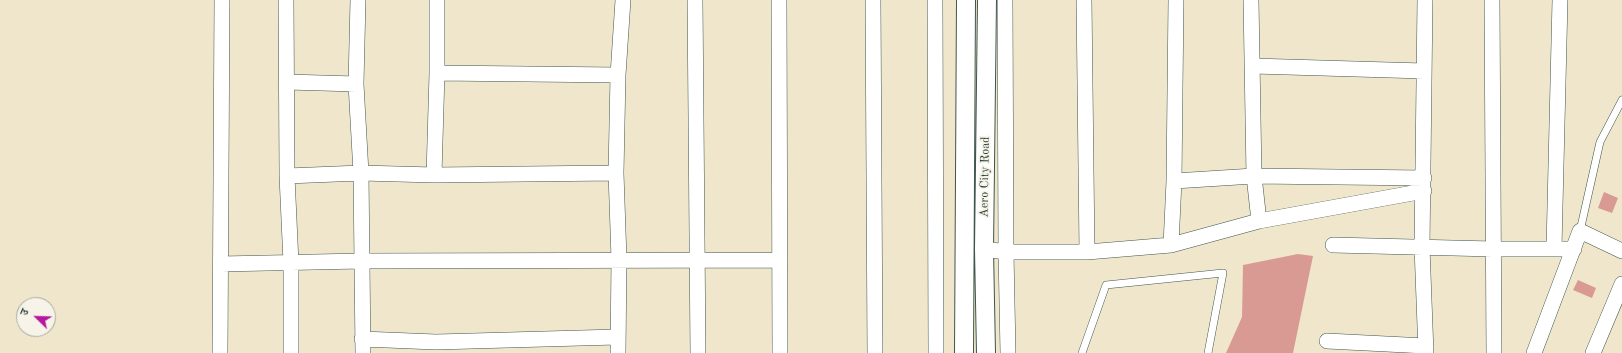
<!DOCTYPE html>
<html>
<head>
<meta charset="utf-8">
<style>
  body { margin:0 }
  #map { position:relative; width:1622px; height:353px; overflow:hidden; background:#f0e6cc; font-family:"Old Standard TT","Noto Serif Devanagari",serif }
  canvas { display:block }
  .north { position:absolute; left:16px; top:297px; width:40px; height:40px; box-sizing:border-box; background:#f7f3e8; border:1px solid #a1aaa0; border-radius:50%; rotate:293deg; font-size:11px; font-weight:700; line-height:16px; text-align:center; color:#1f3d34 }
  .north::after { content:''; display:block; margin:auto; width:14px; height:18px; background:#b5179e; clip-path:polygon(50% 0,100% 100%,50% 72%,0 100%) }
</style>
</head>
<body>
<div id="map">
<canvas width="1622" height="353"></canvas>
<div class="north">उ</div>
</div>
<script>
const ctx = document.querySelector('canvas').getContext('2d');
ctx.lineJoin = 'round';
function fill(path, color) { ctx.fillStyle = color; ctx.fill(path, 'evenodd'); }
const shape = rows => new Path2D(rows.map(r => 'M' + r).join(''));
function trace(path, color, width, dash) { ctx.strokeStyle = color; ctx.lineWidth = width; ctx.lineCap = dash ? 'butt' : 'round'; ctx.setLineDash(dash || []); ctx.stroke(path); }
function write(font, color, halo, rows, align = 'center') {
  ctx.font = font + ' "Old Standard TT",serif'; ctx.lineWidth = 3.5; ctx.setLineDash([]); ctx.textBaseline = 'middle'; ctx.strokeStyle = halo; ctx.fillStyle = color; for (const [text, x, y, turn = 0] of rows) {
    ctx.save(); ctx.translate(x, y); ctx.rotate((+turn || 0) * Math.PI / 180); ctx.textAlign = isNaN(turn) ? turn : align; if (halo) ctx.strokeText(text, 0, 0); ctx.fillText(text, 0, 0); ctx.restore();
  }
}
fill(shape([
  [1604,192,1618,198,1612,213,1598,208],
  [1298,254,1313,256,1293,353,1226,353,1242,317,1243,265],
  [1578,280,1596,288,1592,298,1573,290]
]), '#d89a93');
const service = shape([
  [1580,231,1600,142,1622,100],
  [1082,353,1106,285,1223,273,1208,353]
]);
const minor = shape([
  [286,0,287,176,291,263,291,353],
  [358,0,356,84,361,173,363,353],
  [695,0,698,353],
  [779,0,780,353],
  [873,0,875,353],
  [935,0,936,353],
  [1005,0,1006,252,1008,353],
  [1084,0,1087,252],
  [1251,0,1254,176,1259,221],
  [1425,0,1422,247,1426,353],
  [1492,0,1494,353],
  [1253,66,1424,71],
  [437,73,618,75],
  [287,82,356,84],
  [434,175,437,73,437,0],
  [287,176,361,173,434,175,616,173],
  [1174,181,1254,176,1424,178],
  [1171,245,1174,181,1176,0],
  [1333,245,1493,249,1574,249],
  [1554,248,1560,0],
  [984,249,1006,252,1087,252,1171,245,1259,221,1424,191],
  [221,264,361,261,780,260],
  [362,339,436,342,617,337],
  [1327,341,1426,346],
  [220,353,222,0],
  [618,353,619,259,616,173,618,75,623,0],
  [1534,353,1580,231,1622,251],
  [1593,353,1622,284]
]);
const tertiary = shape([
  [964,353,966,0],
  [986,353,984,249,987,0]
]);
trace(service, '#3e564b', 8);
trace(minor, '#3e564b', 16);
trace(tertiary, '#3e564b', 20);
trace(service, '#fff', 7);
trace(minor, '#fff', 15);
trace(tertiary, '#fff', 18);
write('12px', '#1f3d34', '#f7f3e8', [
  ["Aero City Road",985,177,-89]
]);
</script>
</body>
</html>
